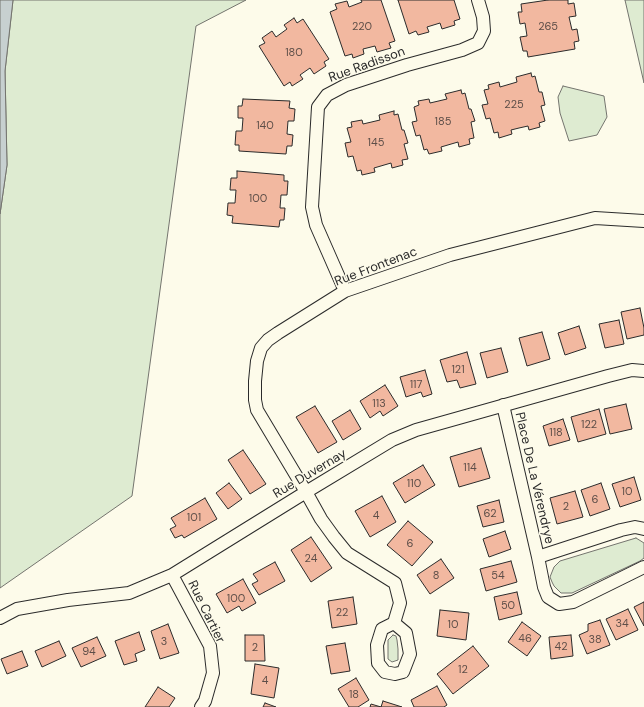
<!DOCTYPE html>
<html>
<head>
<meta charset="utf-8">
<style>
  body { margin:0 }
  canvas { display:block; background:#fdfbea }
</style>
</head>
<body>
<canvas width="644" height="707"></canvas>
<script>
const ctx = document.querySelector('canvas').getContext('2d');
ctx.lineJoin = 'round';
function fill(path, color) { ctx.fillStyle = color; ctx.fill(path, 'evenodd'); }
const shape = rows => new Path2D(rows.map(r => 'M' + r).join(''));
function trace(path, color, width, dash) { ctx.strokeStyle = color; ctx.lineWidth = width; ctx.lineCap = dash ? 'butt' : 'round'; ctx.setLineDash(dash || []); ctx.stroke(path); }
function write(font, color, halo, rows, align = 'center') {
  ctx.font = font + ' "DM Sans",sans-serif'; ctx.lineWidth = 3; ctx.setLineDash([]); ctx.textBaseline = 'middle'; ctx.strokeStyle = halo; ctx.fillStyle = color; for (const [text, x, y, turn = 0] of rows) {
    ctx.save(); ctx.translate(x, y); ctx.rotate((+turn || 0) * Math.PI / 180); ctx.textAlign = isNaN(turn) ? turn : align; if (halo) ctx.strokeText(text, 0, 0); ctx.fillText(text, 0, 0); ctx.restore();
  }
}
const green = shape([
  [13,0,246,0,196,26,132,496,0,588,0,214,7,165,5,71,13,0],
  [625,0,644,0,644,83,625,0],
  [563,86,604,96,607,117,597,135,569,141,560,113,558,97,563,86],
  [636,538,644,543,644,558,640,561,572,593,561,593,554,586,552,582,550,577,554,567,560,561,636,538],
  [393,635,396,636,397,640,398,649,398,660,392,662,388,659,388,640,393,635]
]);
fill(green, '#deebd1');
trace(green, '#74746e', 1);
const water = shape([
  [0,0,13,0,5,71,7,165,0,214,0,0]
]);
fill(water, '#c7d0d0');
trace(water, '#74746e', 1);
const building = shape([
  [361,0,381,0,395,41,389,43,391,48,377,52,375,46,363,49,364,54,353,58,352,54,345,56,330,12,337,9,335,4,347,1,349,7,362,2,361,0],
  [398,0,454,0,460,19,454,21,455,25,442,29,440,23,427,27,429,32,418,35,416,31,409,34,398,0],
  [548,0,568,0,568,4,574,3,576,16,569,17,572,30,577,29,579,41,574,42,575,49,528,57,527,51,523,51,520,37,527,36,525,23,520,24,518,12,522,12,521,4,548,0],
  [294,18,297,23,303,19,329,59,324,62,326,66,314,74,310,68,300,75,303,79,292,86,290,82,284,86,259,46,265,43,262,38,272,31,276,37,287,29,284,25,294,18],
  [531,73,532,77,535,76,539,92,542,92,545,105,541,106,545,121,539,123,540,127,529,130,528,126,519,128,511,130,512,134,499,138,498,132,494,133,490,118,486,119,482,105,488,104,484,90,489,89,488,85,499,82,500,87,517,82,516,77,531,73],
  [461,90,462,94,465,93,469,109,471,109,475,121,471,122,474,138,469,139,470,144,459,147,458,142,441,147,442,151,429,154,427,149,424,150,420,135,416,136,412,122,417,121,414,107,419,105,418,101,429,99,430,103,447,99,445,94,461,90],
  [243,99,290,101,289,108,295,109,294,121,288,121,287,134,293,135,292,146,287,146,286,154,239,151,239,145,235,145,236,131,242,131,243,118,238,118,238,106,242,106,243,99],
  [394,111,394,115,398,114,402,130,404,130,408,143,404,144,408,159,402,160,403,165,392,168,391,163,374,168,375,172,362,175,361,170,357,171,353,156,348,157,345,143,351,142,347,128,352,127,351,122,362,120,363,124,380,120,379,115,394,111],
  [237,171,284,175,284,181,288,181,287,195,281,195,280,208,285,208,284,220,280,220,279,227,232,223,233,216,227,215,228,203,235,203,236,190,230,190,231,178,237,178,237,171],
  [640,308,644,328,644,335,627,339,621,312,640,308],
  [619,320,624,344,605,348,599,324,619,320],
  [579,326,586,348,565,355,558,333,579,326],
  [542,332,550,359,527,366,519,338,542,332],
  [501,348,508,372,487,378,480,353,501,348],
  [467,352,476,384,460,388,457,380,447,382,440,360,467,352],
  [425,370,432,394,423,397,421,392,406,397,400,377,425,370],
  [385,385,398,406,383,416,380,411,370,418,360,401,385,385],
  [626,404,632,429,610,434,604,409,626,404],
  [315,406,337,442,318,453,296,417,315,406],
  [599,409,606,434,578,442,571,417,599,409],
  [350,410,361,429,343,440,332,421,350,410],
  [563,419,570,440,549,446,543,426,563,419],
  [481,448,490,478,459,487,450,457,481,448],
  [243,450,266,484,250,494,228,460,243,450],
  [423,465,435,485,405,503,393,483,423,465],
  [634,477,641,500,620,507,612,484,634,477],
  [229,483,242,499,228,509,216,493,229,483],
  [601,483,610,509,590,516,581,490,601,483],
  [575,491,583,517,557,524,550,498,575,491],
  [382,496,396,522,370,537,355,511,382,496],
  [205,498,217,519,184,538,182,535,175,538,170,529,176,526,171,518,205,498],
  [499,500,504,522,483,527,477,506,499,500],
  [408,521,433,542,412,566,387,545,408,521],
  [505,531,511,549,489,557,483,539,505,531],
  [311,537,332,568,311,582,291,550,311,537],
  [441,559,454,578,430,594,417,575,441,559],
  [511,561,517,582,486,591,480,569,511,561],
  [275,562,285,581,259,595,252,584,258,581,253,574,275,562],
  [243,579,256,603,242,611,239,606,227,613,216,594,243,579],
  [517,592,522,614,499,620,494,597,517,592],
  [353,597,357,624,332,628,328,601,353,597],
  [644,602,644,626,634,607,644,602],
  [628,609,638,630,616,640,606,619,628,609],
  [440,610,469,613,466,640,437,636,440,610],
  [600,620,610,645,587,654,579,635,588,631,588,624,600,620],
  [522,622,541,636,527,656,508,642,522,622],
  [168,624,179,653,160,659,151,631,168,624],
  [139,632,145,650,135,654,137,661,124,665,115,641,139,632],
  [245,635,264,635,265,661,245,661,245,635],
  [571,635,573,656,551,659,549,637,571,635],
  [97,637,106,656,81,667,72,648,97,637],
  [59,641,66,656,42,667,35,651,59,641],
  [345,643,350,671,331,674,326,646,345,643],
  [473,646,489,666,453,694,437,674,473,646],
  [22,651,28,666,7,674,1,659,22,651],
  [255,664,279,668,274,698,251,694,255,664],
  [356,678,369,700,358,707,349,707,338,689,356,678],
  [437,686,447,705,444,707,414,707,411,700,437,686],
  [158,687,175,698,169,707,145,707,158,687],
  [383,701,402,707,370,707,371,704,381,707,383,701],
  [265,703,276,707,263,707,265,703]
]);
fill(building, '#f2b8a0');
trace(building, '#2b2b2b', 1);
const street = shape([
  [345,291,316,225,312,207,318,107,327,95,346,85,407,65,462,50,478,43,484,31,483,17,478,0],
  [503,405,538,557,544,587,548,597,559,604,573,602,644,567],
  [538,557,621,530,635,527,644,529],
  [172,575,210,646,213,673,205,701,201,707],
  [0,618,17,609,68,600,129,593,172,575,306,492,392,440,416,430,608,376,632,370,644,371],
  [394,623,382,629,377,645,378,663,385,672,395,674,403,672,410,654,406,633,394,623,400,603,395,583,347,553,334,537,321,519,306,492,257,410,255,400,255,381,257,361,261,348,268,340,278,333,345,291,450,255,595,218,644,221]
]);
trace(street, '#2b2b2b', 14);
trace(street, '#fdfbea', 12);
write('11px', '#5d4e48', null, [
  ["220",362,27],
  ["265",548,27],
  ["180",294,53],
  ["225",514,105],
  ["185",443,122],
  ["140",265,126],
  ["145",376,143],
  ["100",258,199],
  ["121",458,370],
  ["117",416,385],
  ["113",379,404],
  ["122",589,425],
  ["118",556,433],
  ["114",470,468],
  ["110",414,484],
  ["10",627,492],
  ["6",595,500],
  ["2",566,507],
  ["62",490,514],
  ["4",376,516],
  ["101",194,518],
  ["6",410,544],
  ["24",311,559],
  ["8",436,576],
  ["54",498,576],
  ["100",236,599],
  ["50",508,606],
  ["22",342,613],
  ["34",622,624],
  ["10",453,625],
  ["46",525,639],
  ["38",595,640],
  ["3",164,642],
  ["42",561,647],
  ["2",255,648],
  ["94",89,652],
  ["12",463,670],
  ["4",265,681],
  ["18",354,695]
]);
write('13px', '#2b2b2b', '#fdfbea', [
  ["Rue Radisson",367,65,-20],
  ["Rue Frontenac",376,267,-21],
  ["Rue Duvernay",310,474,-31],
  ["Place De La Vérendrye",534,478,77],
  ["Rue Cartier",206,612,64]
]);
</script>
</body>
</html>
